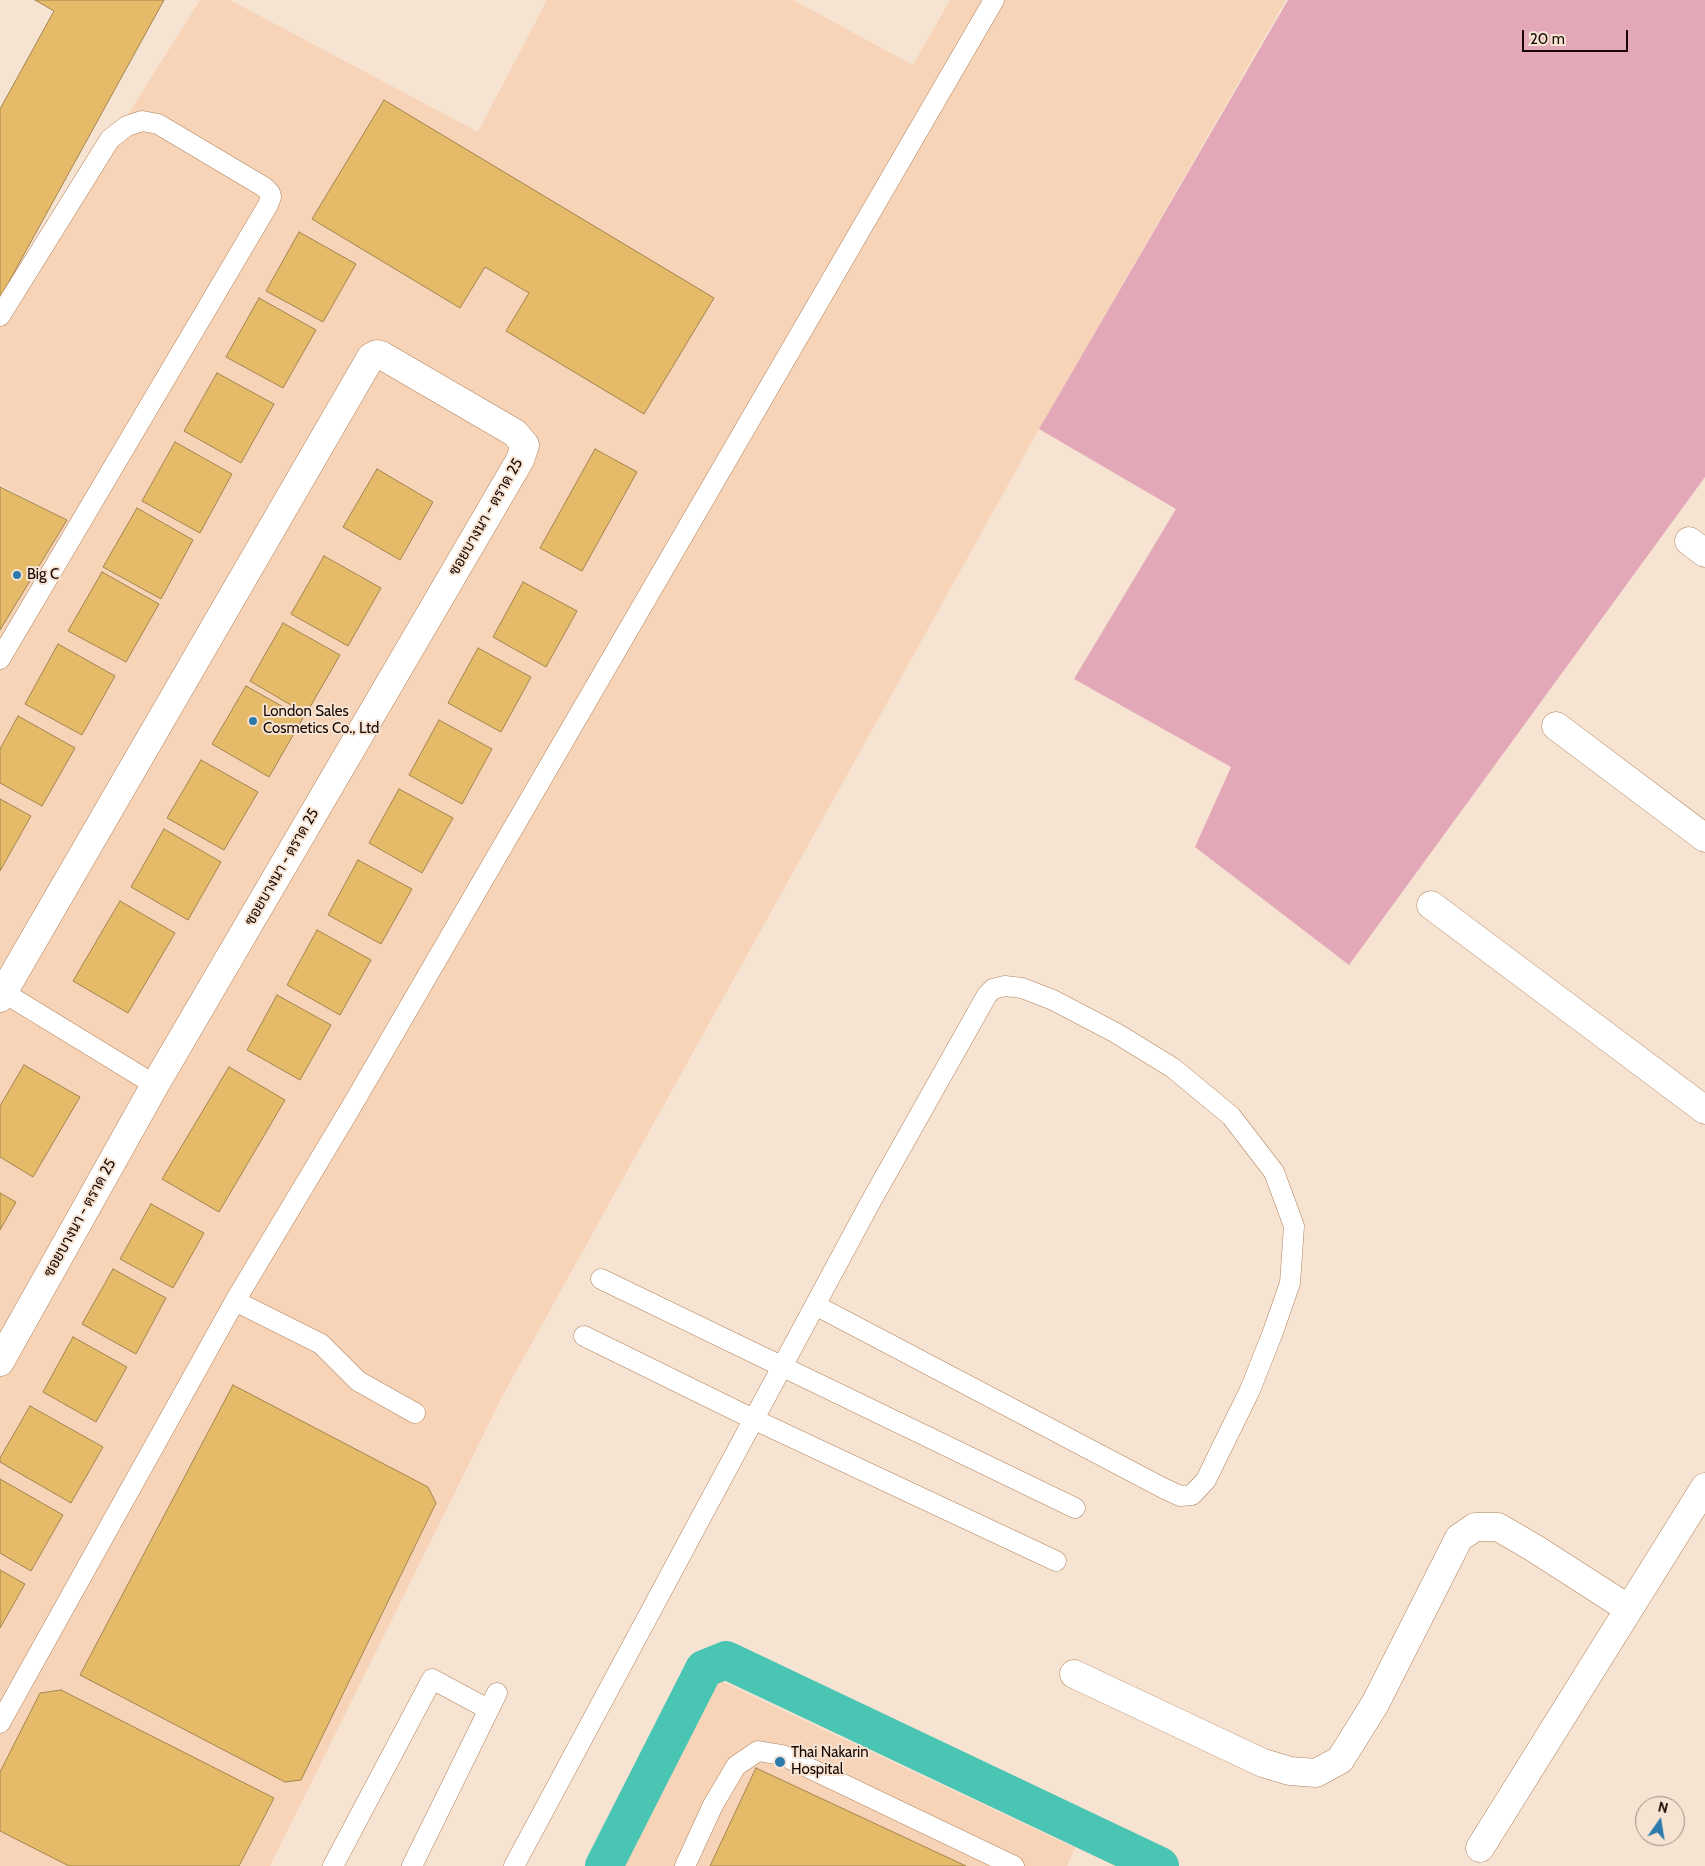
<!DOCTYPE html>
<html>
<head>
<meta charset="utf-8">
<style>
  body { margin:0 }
  #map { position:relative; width:1705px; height:1866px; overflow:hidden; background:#f7e3d2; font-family:Cabin,sans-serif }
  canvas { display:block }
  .north { position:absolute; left:1635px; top:1796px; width:50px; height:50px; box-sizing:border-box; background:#f7e3d2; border:1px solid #9d8b7e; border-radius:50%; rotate:13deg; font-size:14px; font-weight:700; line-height:20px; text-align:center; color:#170700 }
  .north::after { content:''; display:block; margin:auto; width:18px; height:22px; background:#2c79ab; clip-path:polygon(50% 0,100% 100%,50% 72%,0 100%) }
  .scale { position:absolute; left:1522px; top:30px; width:106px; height:22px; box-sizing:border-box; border:2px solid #170700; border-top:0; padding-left:6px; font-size:15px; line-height:18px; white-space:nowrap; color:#170700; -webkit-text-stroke:4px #f7e3d2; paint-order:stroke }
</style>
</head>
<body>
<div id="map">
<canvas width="1705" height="1866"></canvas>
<div class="north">N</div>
<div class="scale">20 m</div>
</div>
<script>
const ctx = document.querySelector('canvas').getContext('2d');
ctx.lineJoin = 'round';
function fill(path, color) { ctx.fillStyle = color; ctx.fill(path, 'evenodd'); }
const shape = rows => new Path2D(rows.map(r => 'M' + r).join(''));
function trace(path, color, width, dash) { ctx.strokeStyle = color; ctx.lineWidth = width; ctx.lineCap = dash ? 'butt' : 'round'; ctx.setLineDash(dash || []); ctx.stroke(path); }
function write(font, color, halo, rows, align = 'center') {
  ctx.font = font + ' Cabin,Sarabun,sans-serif'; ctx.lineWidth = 4; ctx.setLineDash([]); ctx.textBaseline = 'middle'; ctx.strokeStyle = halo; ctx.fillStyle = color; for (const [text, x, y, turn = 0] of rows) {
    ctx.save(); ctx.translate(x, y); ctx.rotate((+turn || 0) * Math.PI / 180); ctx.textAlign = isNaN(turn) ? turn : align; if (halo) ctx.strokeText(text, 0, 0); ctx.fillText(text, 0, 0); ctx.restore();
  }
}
fill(shape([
  [200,0,230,0,478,132,547,0,793,0,913,65,950,0,1286,0,1039,429,504,1393,270,1866,0,1866,0,630,67,520,0,485,0,318],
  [710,1676,1075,1848,1067,1866,618,1866]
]), '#f7d4b8');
fill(shape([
  [1288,0,1705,0,1705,477,1349,965,1195,847,1231,767,1074,679,1176,509,1039,429]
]), '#e2a8b7');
trace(shape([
  [604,1866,704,1669,726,1660,1160,1866]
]), '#4bc5b3', 38);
const building = shape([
  [35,0,164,0,0,298,0,109,54,11,35,0],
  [384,100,714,298,644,414,506,331,529,293,485,267,460,308,312,219,384,100],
  [299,232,356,264,323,322,266,291,299,232],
  [259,298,316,330,283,388,226,357,259,298],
  [217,373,274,404,241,463,184,431,217,373],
  [175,442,232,474,200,533,142,501,175,442],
  [595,449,637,472,582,571,540,548,595,449],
  [377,469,433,502,400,560,343,527,377,469],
  [0,487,67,520,0,630,0,487],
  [137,508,193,540,161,599,103,567,137,508],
  [324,556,381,588,348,646,291,614,324,556],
  [102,572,159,604,126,662,68,631,102,572],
  [523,582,577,611,546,667,493,637,523,582],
  [283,623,340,655,306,714,250,681,283,623],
  [58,644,115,676,82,735,25,704,58,644],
  [478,648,531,677,501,732,448,703,478,648],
  [246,686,303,718,269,777,212,744,246,686],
  [18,716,75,748,42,806,0,783,0,749,18,716],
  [439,720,492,749,462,804,409,775,439,720],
  [201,760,258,792,224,850,167,818,201,760],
  [399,789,453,818,422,873,369,843,399,789],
  [0,799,31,816,0,871,0,799],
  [164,829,221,862,188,920,131,887,164,829],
  [358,860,412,889,381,944,328,915,358,860],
  [120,901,175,933,128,1013,73,981,120,901],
  [317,930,371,960,340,1015,287,985,317,930],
  [277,995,331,1025,300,1080,247,1050,277,995],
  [24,1065,80,1097,33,1177,0,1157,0,1106,24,1065],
  [229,1067,285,1100,219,1212,162,1179,229,1067],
  [0,1193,16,1202,0,1230,0,1193],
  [151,1204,204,1233,173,1288,120,1259,151,1204],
  [113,1269,166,1298,136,1354,82,1324,113,1269],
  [73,1337,127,1367,96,1422,43,1392,73,1337],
  [233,1385,428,1487,436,1503,301,1780,285,1782,80,1675,233,1385],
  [30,1406,103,1447,71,1503,0,1462,0,1458,30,1406],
  [0,1479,63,1515,31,1571,0,1553,0,1479],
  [0,1570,25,1584,0,1628,0,1570],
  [61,1690,274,1798,239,1866,69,1866,0,1831,0,1772,40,1693,61,1690],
  [756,1768,966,1866,710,1866,756,1768]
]);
fill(building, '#e5ba69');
trace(building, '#a2854f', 1);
const service = shape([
  [0,316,110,139,127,126,142,121,158,124,264,187,270,193,271,197,268,205,0,659],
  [3,992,155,1085],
  [601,1279,1075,1508],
  [235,1301,321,1344,358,1381,415,1413],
  [584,1336,753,1419,1056,1561],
  [0,1723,235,1301,350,1109,994,0],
  [333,1866,432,1679,488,1709],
  [412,1866,497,1693],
  [514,1866,705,1510,870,1203,987,995,993,989,1005,986,1022,988,1053,1000,1116,1033,1173,1068,1231,1116,1274,1172,1294,1226,1290,1283,1273,1332,1250,1390,1221,1449,1206,1480,1192,1495,1180,1496,1163,1488,815,1305],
  [685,1866,713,1805,736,1766,758,1751,782,1755,1014,1866]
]);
const minor = shape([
  [1689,541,1705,553],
  [1556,726,1705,838],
  [1431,905,1705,1110],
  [0,998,371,357,377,354,381,355,515,433,525,445,520,460,155,1085,0,1362],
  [1074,1674,1263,1763,1290,1771,1316,1773,1340,1760,1375,1704,1459,1538,1475,1527,1498,1527,1534,1548,1629,1609],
  [1480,1848,1705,1487]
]);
trace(service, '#b1825a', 21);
trace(minor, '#b1825a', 29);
trace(service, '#fff', 20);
trace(minor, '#fff', 28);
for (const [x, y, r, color] of [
  [17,575,5,"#2c79ab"],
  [253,721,5,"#2c79ab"],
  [780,1762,6,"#2c79ab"]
]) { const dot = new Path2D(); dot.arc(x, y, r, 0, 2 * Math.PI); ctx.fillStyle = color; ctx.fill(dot); trace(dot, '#f7e3d2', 2); }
write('15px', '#170700', '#f7e3d2', [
  ["ซอยบางนา - ตราด 25",486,517,-60],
  ["ซอยบางนา - ตราด 25",282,867,-60],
  ["ซอยบางนา - ตราด 25",80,1218,-61]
]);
write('15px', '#170700', '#f7e3d2', [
  ["Big C",27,575],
  ["London Sales",263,712],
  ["Cosmetics Co., Ltd",263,729],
  ["Thai Nakarin",791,1753],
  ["Hospital",791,1770]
], 'left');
</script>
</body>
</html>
